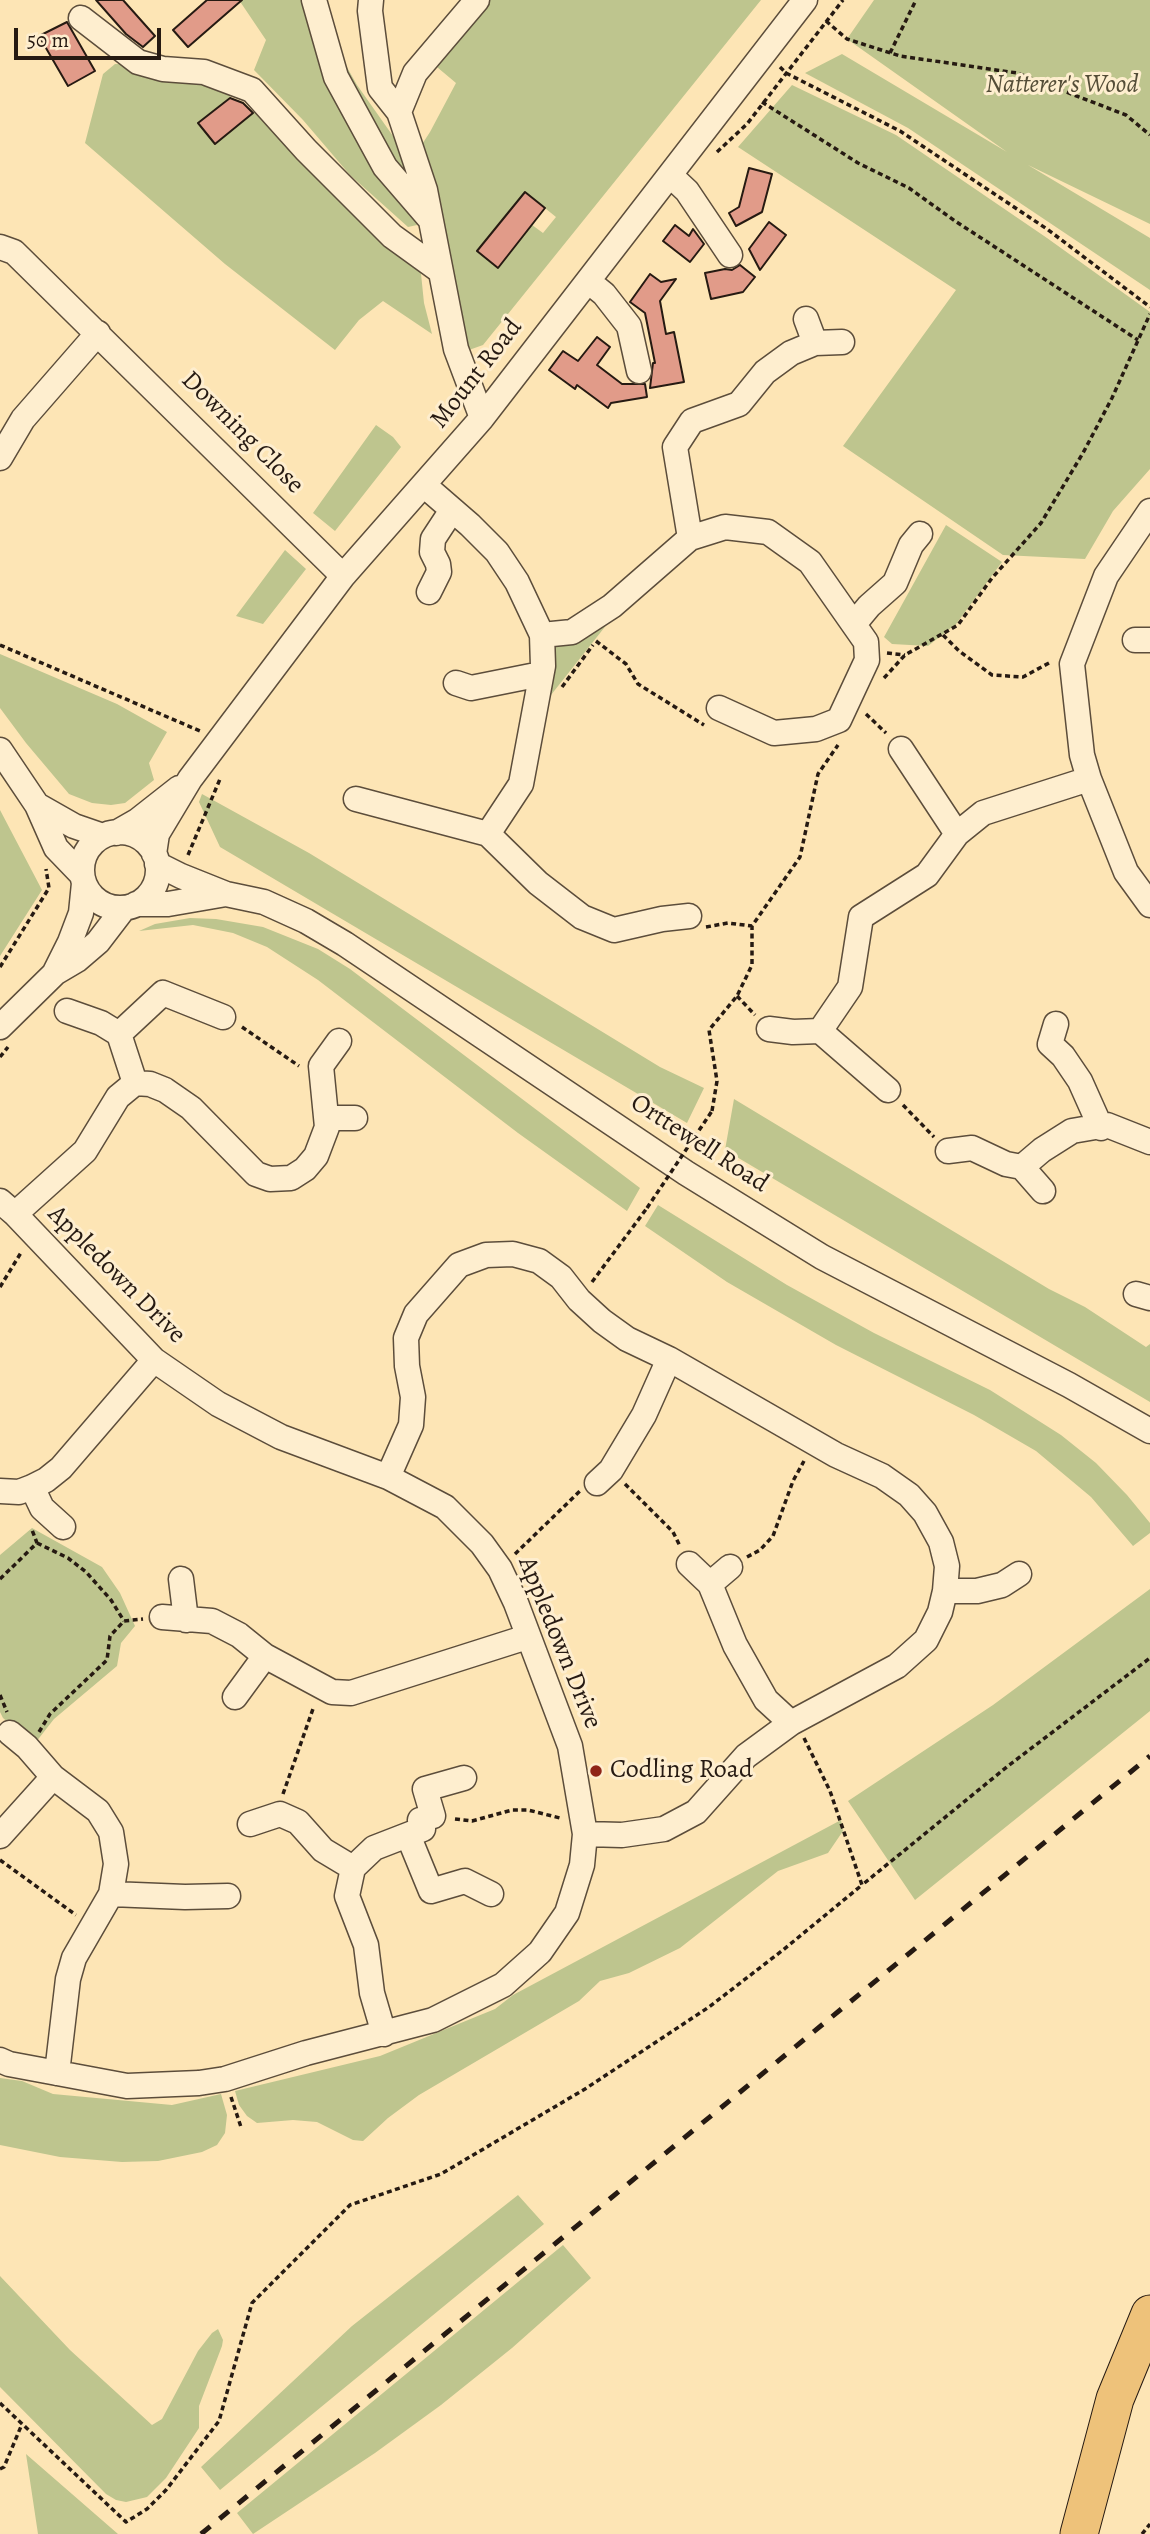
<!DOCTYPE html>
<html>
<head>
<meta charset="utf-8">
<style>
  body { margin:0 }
  #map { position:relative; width:1150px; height:2534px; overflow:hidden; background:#fde5b5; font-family:Alegreya,serif }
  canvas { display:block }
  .scale { position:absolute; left:14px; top:28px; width:147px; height:32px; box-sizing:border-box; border:4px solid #261a12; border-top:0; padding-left:9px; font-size:21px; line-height:24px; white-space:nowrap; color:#261a12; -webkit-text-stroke:5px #feeecf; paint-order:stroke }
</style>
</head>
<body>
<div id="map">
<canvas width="1150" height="2534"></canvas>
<div class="scale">50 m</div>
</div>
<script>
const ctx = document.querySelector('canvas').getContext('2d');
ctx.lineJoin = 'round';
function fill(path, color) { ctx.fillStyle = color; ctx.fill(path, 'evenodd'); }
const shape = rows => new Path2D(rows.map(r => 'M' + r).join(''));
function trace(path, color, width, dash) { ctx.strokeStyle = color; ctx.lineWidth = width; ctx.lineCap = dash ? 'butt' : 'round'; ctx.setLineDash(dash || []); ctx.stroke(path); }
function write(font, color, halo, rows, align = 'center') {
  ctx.font = font + ' Alegreya,serif'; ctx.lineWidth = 6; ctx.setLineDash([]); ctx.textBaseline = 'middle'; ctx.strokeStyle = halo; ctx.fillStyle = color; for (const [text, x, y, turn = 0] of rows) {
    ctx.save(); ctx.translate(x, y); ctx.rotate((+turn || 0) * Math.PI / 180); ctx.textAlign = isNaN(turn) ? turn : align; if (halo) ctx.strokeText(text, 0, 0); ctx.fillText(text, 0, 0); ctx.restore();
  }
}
fill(shape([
  [239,0,313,0,335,46,357,85,400,146,413,195,417,225,408,227,350,175,303,120,254,70,266,40],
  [462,0,761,0,483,345,469,350,417,152,430,132,456,83,419,52],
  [525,192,556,217,543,233,528,222],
  [874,0,1150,0,1150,224,1028,165,1150,238,1150,290,908,128,805,73,842,54,1007,152,847,39],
  [185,60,206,61,249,80,298,131,340,180,415,250,420,264,424,303,432,334,383,301,359,320,335,350,225,264,85,143,103,74,115,64,152,65],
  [245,84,257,110,215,143,199,123],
  [792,85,896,135,1047,238,1150,312,1150,469,1113,511,1085,559,1003,555,843,446,956,290,738,147],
  [376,425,393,437,401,447,335,531,313,513],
  [946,525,1002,562,956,624,928,646,892,644,884,637],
  [285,550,306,569,263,624,236,616],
  [627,599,547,700,544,635],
  [0,654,117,704,167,732,149,763,154,780,125,803,111,805,92,803,69,794,26,743,0,708],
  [202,794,309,853,660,1067,704,1088,687,1123,220,847,199,802],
  [0,810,42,890,0,956],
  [190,918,216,919,263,927,318,949,350,969,640,1188,627,1211,518,1133,318,980,267,947,233,933,193,925,139,931,155,924],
  [734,1099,1049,1289,1085,1307,1146,1347,1150,1344,1150,1402,725,1150],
  [658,1205,787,1285,874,1333,990,1390,1061,1435,1096,1463,1127,1495,1150,1523,1150,1533,1133,1546,1091,1497,1036,1451,974,1415,836,1345,727,1282,645,1226],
  [32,1528,102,1567,120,1593,135,1626,121,1643,117,1666,54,1719,36,1742,30,1742,3,1718,0,1712,0,1555],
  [1150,1589,1150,1711,915,1900,848,1801,993,1705],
  [841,1820,843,1831,828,1853,778,1871,680,1948,629,1973,600,1981,579,2001,419,2095,388,2118,363,2141,353,2140,317,2122,293,2120,257,2123,247,2116,239,2105,235,2091,380,2056,495,2009,513,1995],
  [0,2078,22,2081,53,2094,172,2105,221,2094,227,2115,225,2133,217,2145,202,2152,158,2161,122,2162,60,2157,0,2145],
  [518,2195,544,2224,220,2490,201,2467,352,2326],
  [563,2245,591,2278,512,2348,441,2405,375,2453,253,2534,237,2513],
  [0,2276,70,2350,152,2425,162,2419,198,2351,212,2333,218,2329,223,2340,222,2346,199,2406,199,2428,166,2478,147,2497,126,2502,116,2500,106,2494,0,2387],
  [26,2454,118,2534,38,2534]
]), '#bec58e');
const building = shape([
  [96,0,123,0,155,36,143,47,126,34,96,0],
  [207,0,242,0,188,47,173,30,207,0],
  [67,22,95,71,68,86,39,36,67,22],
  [230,98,243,103,253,113,215,144,198,123,230,98],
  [749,168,772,174,762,212,736,226,729,213,739,207,749,168],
  [525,192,545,208,498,268,477,251,525,192],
  [769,222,786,235,760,270,749,249,769,222],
  [675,225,689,236,693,229,704,244,690,262,663,241,675,225],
  [740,265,755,277,743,292,711,299,705,273,725,269,732,270,740,265],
  [650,274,661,282,676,279,660,301,666,334,674,332,684,382,650,388,653,363,655,363,645,313,630,302,650,274],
  [597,337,610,347,597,365,622,384,645,384,647,397,611,403,608,408,577,385,575,389,549,370,563,351,578,361,597,337]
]);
fill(building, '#e19b89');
trace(building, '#261a12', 2);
const minor = shape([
  [314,0,336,77,385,167,429,218],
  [371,0,370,11,380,88,399,112,425,190,456,349,482,418],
  [81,18,138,62,163,69,204,72,252,90,306,150,392,236,439,270],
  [399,112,415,73,477,0],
  [671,176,687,191,730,255],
  [0,247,14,252,343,576],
  [588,281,604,294,629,326,639,371],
  [806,319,815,343,842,342],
  [0,458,23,419,98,333],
  [425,486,470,525,497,552,517,582,542,635,543,666,521,784,488,834],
  [1150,511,1106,576,1072,664,1082,755,1089,779,1126,872,1150,905],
  [690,538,675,447,692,421,739,404,765,372,791,353,815,343],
  [429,592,439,572,438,564,432,552,433,539,452,510],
  [854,624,869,606,895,583,911,545,920,534],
  [542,635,572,632,612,606,690,538,725,527,768,532,810,562,866,642,867,660,839,720,816,729,774,733,719,708],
  [1135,640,1150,640],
  [456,683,471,688,541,674],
  [901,749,957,834],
  [0,750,37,805,56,848,82,875],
  [356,799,488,834,538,883,582,917,614,930,662,919,689,916],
  [37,805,74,826,103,836],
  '82 870a38 38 0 1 1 76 0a38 38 0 1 1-76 0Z',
  [116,833,137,821,179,788],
  [154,854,157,834,190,779,343,576,482,418,805,0],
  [157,864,181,876,226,894,264,902,306,921,345,944,686,1173,822,1257,1069,1385,1150,1431],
  [136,904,168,904,226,894],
  [55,972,70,942,81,913,84,883],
  [67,1011,101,1023,119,1034,163,993,223,1017],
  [1056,1024,1050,1044,1063,1056,1080,1081,1101,1128],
  [0,1027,55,973,77,960,98,942,124,908],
  [769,1029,793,1032,820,1031,888,1090],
  [820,1031,850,987,861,917,927,875,957,834,983,813,1089,779],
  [135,1083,150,1084,165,1090,191,1108,256,1174,270,1179,291,1178,305,1169,316,1156,327,1127,321,1066,339,1041],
  [328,1118,355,1118],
  [948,1151,972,1148,1006,1164,1022,1167,1042,1150,1072,1131,1107,1125,1150,1142],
  [1022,1167,1043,1191],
  [0,1201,15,1214,154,1360,218,1404,281,1437,388,1477,445,1507,482,1544,500,1569,516,1603,570,1746,585,1834,582,1865,567,1913,540,1952,503,1985,433,2020,306,2053,225,2079,199,2083,127,2086,9,2064,0,2060],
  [15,1214,85,1151,118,1097,135,1083,119,1034],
  [1136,1294,1150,1298],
  [388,1477,411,1425,413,1397,407,1366,406,1338,416,1314,459,1265,486,1255,513,1254,539,1261,561,1277,579,1300,602,1321,627,1339,669,1359,836,1455,882,1476,909,1495,925,1513,941,1542,947,1566,945,1591,940,1612,926,1640,897,1666,791,1723,746,1756,696,1812,664,1829,622,1835,585,1834],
  [597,1483,611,1470,644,1415,669,1359],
  [32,1487,42,1508,63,1527],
  [0,1491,19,1492,32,1487,46,1480,61,1468,154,1360],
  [689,1564,710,1584,730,1567],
  [181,1579,186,1620],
  [710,1584,735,1645,766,1700,791,1723],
  [945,1591,977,1591,1002,1585,1019,1574],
  [162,1617,212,1621,239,1635,265,1656,332,1692,351,1693,527,1637],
  [235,1697,265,1656],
  [10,1733,27,1747,53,1777,98,1811,111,1832,116,1864,111,1894,74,1958,68,1979,57,2073],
  [250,1824,280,1814,298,1822,323,1850,353,1868],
  [408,1835,431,1891,465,1881,491,1894],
  [0,1836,53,1777],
  [111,1894,185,1897,228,1896],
  [384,2034,372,1993,366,1945,347,1896,353,1868,374,1848,423,1829,420,1820,433,1816,425,1789,464,1778]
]);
const highway = shape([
  [1079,2534,1115,2399,1150,2314]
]);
trace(minor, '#5c4d3b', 27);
trace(highway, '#261a12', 39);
trace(shape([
  [826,21,847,39,900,56,1017,73,1126,115,1150,135],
  [890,53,916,0],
  [780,67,786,73,900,131,1047,229,1150,307],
  [762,102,858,163,909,188,955,221,1138,340],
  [717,152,747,124,843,0],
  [943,635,959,651,992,675,1023,677,1049,663],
  [596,641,626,664,638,684,704,725],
  [0,645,200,731],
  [887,653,905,655],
  [884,678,905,655,958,625,992,578,1041,523,1083,453,1112,398,1150,314],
  [562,687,593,645],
  [866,714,886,733],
  [188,855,220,779],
  [706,927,728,923,752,926],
  [0,967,49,888,46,869],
  [737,996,755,1015],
  [242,1027,299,1066],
  [0,1057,8,1047],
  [903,1105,934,1137],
  [712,1111,717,1081,709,1030,737,996,752,965,752,926,800,857,818,774,838,745],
  [592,1282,647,1208],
  [0,1287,22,1251],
  [625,1484,673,1532,680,1546],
  [37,1543,68,1558,86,1572,111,1600,124,1621],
  [515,1554,580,1491],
  [747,1557,760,1550,773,1536,793,1481,804,1461],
  [0,1579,37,1543,32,1530],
  [0,1695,7,1712],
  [39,1732,50,1714,107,1660,110,1636,124,1621,143,1619],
  [804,1738,830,1791,862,1885,1008,1766,1150,1658],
  [283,1794,314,1706],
  [455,1819,472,1821,512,1810,528,1810,560,1818],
  [0,1860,76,1915],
  [231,2097,241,2127],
  [0,2403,126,2522,147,2509,166,2490,219,2421,252,2303,350,2205,441,2174,585,2089,709,2007,783,1950,862,1885],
  [0,2469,4,2467,22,2424],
  [1142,2534,1150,2524]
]), '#261a12', 3.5, [5, 3.5]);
trace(minor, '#feeecf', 24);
trace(highway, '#eec27a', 37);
trace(shape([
  [201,2534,1150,1756]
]), '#261a12', 5, [12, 12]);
trace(shape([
  [647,1208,712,1111]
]), '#261a12', 3.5, [5, 3.5]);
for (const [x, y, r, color] of [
  [596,1771,7,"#8f2418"]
]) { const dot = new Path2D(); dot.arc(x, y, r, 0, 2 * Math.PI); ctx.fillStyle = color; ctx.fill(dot); trace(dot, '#feeecf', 2.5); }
write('italic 26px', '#544d37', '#feeecf', [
  ["Natterer's Wood",1062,86]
]);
write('26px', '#261a12', '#feeecf', [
  ["Mount Road",477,374,-52],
  ["Downing Close",242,433,45],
  ["Orttewell Road",699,1144,33],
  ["Appledown Drive",116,1275,45],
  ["Appledown Drive",559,1643,68]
]);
write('26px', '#261a12', '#feeecf', [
  ["Codling Road",610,1771]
], 'left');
</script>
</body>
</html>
